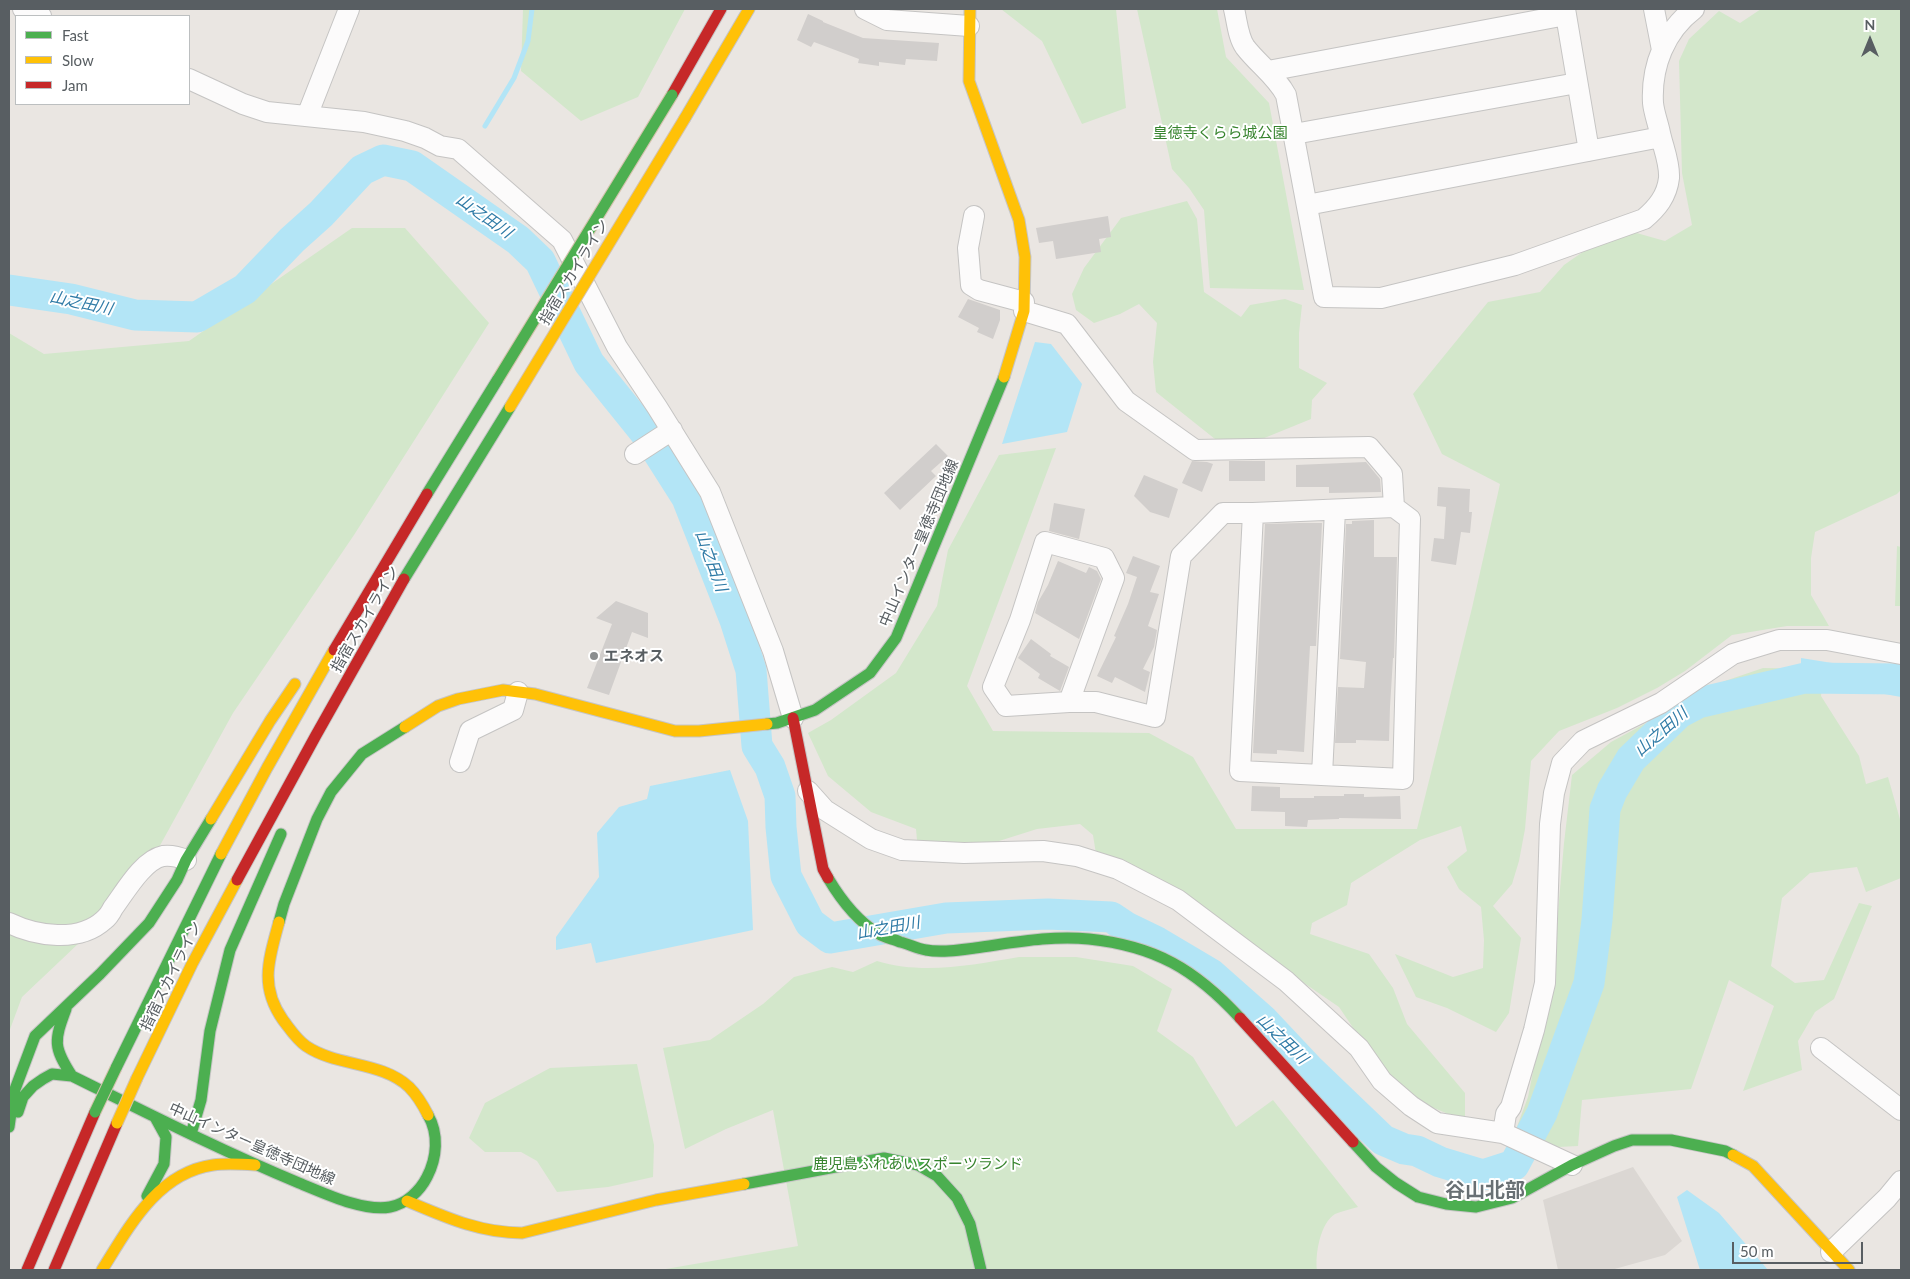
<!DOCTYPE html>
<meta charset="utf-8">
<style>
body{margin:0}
#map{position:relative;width:1910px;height:1279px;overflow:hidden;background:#eae6e2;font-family:Lato,sans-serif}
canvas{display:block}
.frame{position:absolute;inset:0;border:10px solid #585e62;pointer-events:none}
.legend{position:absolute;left:15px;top:15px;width:175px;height:90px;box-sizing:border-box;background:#fff;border:1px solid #bcbfc0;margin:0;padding:6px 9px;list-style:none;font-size:15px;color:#585e62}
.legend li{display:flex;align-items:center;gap:10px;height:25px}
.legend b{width:25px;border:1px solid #bcbfc0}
.north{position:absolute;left:1845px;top:15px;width:50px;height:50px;-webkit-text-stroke:4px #fff;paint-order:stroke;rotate:0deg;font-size:14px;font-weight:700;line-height:20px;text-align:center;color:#585e62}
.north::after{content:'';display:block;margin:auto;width:18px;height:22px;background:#585e62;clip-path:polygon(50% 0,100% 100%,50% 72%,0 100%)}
.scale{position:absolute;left:1732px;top:1242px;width:131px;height:22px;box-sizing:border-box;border:2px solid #585e62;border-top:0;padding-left:6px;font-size:15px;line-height:18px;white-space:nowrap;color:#585e62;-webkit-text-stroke:4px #fff;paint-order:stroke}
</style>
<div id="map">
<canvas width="1910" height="1279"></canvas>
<div class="frame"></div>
<ul class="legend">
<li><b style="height:6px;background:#4caf50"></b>Fast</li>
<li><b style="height:6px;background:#ffc107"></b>Slow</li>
<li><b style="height:6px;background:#c62828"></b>Jam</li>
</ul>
<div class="north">N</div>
<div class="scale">50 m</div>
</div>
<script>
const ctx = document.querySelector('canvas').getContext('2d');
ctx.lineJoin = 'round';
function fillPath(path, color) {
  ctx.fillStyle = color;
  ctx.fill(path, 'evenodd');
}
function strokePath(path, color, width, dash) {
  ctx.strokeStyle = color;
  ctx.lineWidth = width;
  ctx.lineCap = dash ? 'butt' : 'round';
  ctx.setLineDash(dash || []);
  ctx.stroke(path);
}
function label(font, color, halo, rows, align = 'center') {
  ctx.font = font + ' Lato,"Noto Sans JP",sans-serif';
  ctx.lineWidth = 4;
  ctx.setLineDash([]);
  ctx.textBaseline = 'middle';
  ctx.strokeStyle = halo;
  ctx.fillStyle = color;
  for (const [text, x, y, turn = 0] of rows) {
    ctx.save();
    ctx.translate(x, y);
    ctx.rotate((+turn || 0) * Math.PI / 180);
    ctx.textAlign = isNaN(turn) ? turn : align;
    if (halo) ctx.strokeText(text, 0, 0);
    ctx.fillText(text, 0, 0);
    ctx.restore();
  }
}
fillPath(new Path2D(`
 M 1633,1167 L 1682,1241 L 1665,1255 L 1611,1270 L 1558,1270 L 1543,1200 Z`), '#dbd7d3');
fillPath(new Path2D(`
 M 523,9 L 685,9 L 638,97 L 581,121 L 521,71 Z
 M 1001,9 L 1116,9 L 1126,108 L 1082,124 L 1042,41 Z
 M 1137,9 L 1217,9 L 1226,57 L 1269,103 L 1304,290 L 1210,288 L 1204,210 L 1189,188 L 1172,169 Z
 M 1761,9 L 1901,9 L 1901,490 L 1897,494 L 1815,532 L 1811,558 L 1811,595 L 1829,626 L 1787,626 L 1732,635 L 1685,671 L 1657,688 L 1617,708 L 1559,731 L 1531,761 L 1525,829 L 1519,861 L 1512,884 L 1493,906 L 1521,938 L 1509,1013 L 1496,1032 L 1447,1008 L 1416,997 L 1395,954 L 1453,977 L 1483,968 L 1484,940 L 1481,907 L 1459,889 L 1447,867 L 1467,851 L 1461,826 L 1420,840 L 1351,883 L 1347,905 L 1312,923 L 1310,934 L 1369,954 L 1393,988 L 1407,1024 L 1465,1093 L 1465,1121 L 1429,1106 L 1387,1078 L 1339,1007 L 1304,983 L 1269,967 L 1161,879 L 1096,854 L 1093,835 L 1080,824 L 1037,829 L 980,847 L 918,851 L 916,829 L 871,812 L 828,776 L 808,733 L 831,720 L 896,673 L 937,606 L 948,550 L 999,455 L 1056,448 L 967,686 L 993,731 L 1149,733 L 1193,757 L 1236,829 L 1417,829 L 1472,608 L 1500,484 L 1442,454 L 1413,394 L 1488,302 L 1540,292 L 1564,265 L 1587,249 L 1633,232 L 1665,241 L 1692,225 L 1682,173 L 1679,61 L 1689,39 L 1719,11 L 1740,23 Z
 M 1187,201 L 1197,219 L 1204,292 L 1241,317 L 1250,305 L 1285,299 L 1302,305 L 1299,333 L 1299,368 L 1327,383 L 1312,400 L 1311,419 L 1257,441 L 1215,439 L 1156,392 L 1153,362 L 1157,323 L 1139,304 L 1120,314 L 1094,323 L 1076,310 L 1072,294 L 1084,268 L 1121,218 Z
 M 352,228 L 405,228 L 489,323 L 354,535 L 233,713 L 136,889 L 22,997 L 9,1032 L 9,333 L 44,354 L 189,341 Z
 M 1897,546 L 1901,547 L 1901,606 L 1895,606 Z
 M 1763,668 L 1824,669 L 1821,696 L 1859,756 L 1866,784 L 1888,777 L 1901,823 L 1901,878 L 1866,892 L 1857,867 L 1810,873 L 1782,898 L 1771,966 L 1795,983 L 1824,980 L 1859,903 L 1872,906 L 1834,999 L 1815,1012 L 1798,1041 L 1802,1070 L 1743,1091 L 1774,1006 L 1729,980 L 1691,1089 L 1582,1100 L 1578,1146 L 1558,1147 L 1515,1132 L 1528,1097 L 1553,970 L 1564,843 L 1572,775 L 1611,742 L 1722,682 Z
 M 1019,957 L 1076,957 L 1133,966 L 1172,989 L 1157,1031 L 1193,1057 L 1236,1127 L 1273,1100 L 1358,1207 C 1351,1209 1342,1211 1335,1214 C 1320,1223 1315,1255 1317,1270 L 660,1270 L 798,1246 L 773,1110 L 726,1129 L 685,1149 L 663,1048 L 710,1040 L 763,1004 L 794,977 L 832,967 L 853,972 L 877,961 C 923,975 972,965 1019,957 Z
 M 637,1064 L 654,1145 L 653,1177 L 608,1187 L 557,1192 L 537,1161 L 521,1152 L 485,1152 L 469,1138 L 485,1103 L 550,1068 Z`), '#d3e7cb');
fillPath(new Path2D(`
 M 1035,342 L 1051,344 L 1082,384 L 1067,432 L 1002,444 Z
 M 1801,658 L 1901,674 L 1901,697 L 1857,689 L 1801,683 Z
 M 730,770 L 748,821 L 753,930 L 596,963 L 591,943 L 556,950 L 556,937 L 599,877 L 597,833 L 619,807 L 647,799 L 650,786 Z
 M 1687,1190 L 1719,1213 L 1768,1270 L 1700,1270 L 1677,1197 Z`), '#b3e5f6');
strokePath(new Path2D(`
 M 485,126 L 514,78 L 528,41 L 532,9`), '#b3e5f6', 5);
strokePath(new Path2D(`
 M 9,290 L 71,299 L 135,315 L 197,317 L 245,289 L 292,240 L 321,214 L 362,170 L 383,160 L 412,166 L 518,240 L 540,261 L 589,363 L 647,435 L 687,498 L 735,620 L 751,670 L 757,746 L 770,767 L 780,796 L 781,827 L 786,876 L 810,923 L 830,938 L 946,918 L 1048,914 L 1111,917 L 1126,927 L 1157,942 L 1211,974 L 1263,1020 L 1311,1071 L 1383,1140 L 1404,1149 L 1417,1151 L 1440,1162 L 1483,1175 L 1514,1165 L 1542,1113 L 1589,983 L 1597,920 L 1605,809 L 1612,791 L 1631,759 L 1679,713 L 1698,703 L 1805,678 L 1901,679`), '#b3e5f6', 31);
fillPath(new Path2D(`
 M 808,14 L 823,21 L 823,22 L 863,38 L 939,43 L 937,61 L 906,59 L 905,65 L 879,62 L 879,66 L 858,63 L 859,59 L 814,42 L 811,47 L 797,40 Z
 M 1108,216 L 1111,237 L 1099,239 L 1101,252 L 1056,259 L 1053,241 L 1039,243 L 1036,228 Z
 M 968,299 L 1000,310 L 1000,320 L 993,339 L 977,332 L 979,328 L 958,317 Z
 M 936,444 L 948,456 L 931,471 L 936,476 L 900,510 L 884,493 Z
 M 1192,461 L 1207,462 L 1213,464 L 1202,492 L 1182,483 Z
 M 1229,461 L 1265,461 L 1265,481 L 1229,481 Z
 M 1366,462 L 1380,479 L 1381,492 L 1329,493 L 1329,487 L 1296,487 L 1296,465 Z
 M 1144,475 L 1178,489 L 1169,518 L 1150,512 L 1134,496 Z
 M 1438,487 L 1470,489 L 1469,512 L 1472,512 L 1470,533 L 1461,532 L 1456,565 L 1431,561 L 1434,538 L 1444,539 L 1446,507 L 1437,506 Z
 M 1054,503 L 1085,509 L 1079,539 L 1049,531 Z
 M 1374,520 L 1374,557 L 1397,557 L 1394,658 L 1393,658 L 1390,707 L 1389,741 L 1356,740 L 1356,743 L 1335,743 L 1338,687 L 1364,688 L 1366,662 L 1340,659 L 1346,524 L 1352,524 L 1352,521 Z
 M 1300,523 L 1322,523 L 1316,646 L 1310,646 L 1304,752 L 1277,750 L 1277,754 L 1253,753 L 1265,524 Z
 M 1133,556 L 1160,566 L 1150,592 L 1159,594 L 1148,626 L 1157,630 L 1154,647 L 1143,669 L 1150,672 L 1145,692 L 1115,677 L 1112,683 L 1097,676 L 1116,637 L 1114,636 L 1128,604 L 1137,577 L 1126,573 Z
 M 1058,561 L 1086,573 L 1089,567 L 1097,571 L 1101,579 L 1079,639 L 1035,613 L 1038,602 L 1048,585 Z
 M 616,601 L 648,613 L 648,638 L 632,632 L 609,695 L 587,688 L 612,624 L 596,618 Z
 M 1031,639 L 1051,654 L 1050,656 L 1069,667 L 1060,691 L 1038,678 L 1040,674 L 1018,658 Z
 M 1252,786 L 1280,787 L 1280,798 L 1314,798 L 1314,796 L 1344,796 L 1344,794 L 1364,794 L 1364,797 L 1400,796 L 1401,819 L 1339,818 L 1339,819 L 1308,820 L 1307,827 L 1285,826 L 1285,812 L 1251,811 Z`), '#d1cecc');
const street = new Path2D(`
 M 23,9 L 41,16
 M 865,9 L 887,20 L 969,26
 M 1234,9 C 1237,21 1238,37 1245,47 C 1258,64 1276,76 1286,95 L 1324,297 L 1381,298 L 1515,265 L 1644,219 C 1657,208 1667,196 1669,178 C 1670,163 1663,147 1660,133 C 1658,123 1654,113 1653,103 C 1651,66 1665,31 1694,9
 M 1565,9 L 1589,151
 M 1654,9 L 1662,50
 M 1268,71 L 1566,15
 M 189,79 L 243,104 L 267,112 L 364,122 L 405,131 L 425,138 L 440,146 L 458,149 L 562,240 L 617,347 L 657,407 L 710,492 L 773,651 L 793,718
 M 307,116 L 349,9
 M 1294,134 L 1577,83
 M 1307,205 L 1661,137
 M 974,216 L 968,248 L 971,285 L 979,290 L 1024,302
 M 1024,311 L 1067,324 L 1126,401 L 1195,450 L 1369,447 L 1392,474 L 1394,507 L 1410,519 L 1403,779 L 1240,771 L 1253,513 L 1223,513 L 1181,556 L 1155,717 L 1096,702 L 1069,702 L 1006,706 L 993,687 L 1020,620 L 1045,542 L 1104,558 L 1114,578 L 1069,702
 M 635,454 L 672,430
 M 1253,513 L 1394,507
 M 460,762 L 470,731 L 513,710 L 518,692
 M 1322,775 L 1335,510
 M 808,791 L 825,810 L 871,839 L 902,850 L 964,853 L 1043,851 L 1077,856 L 1118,869 L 1178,900 L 1286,981 L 1359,1048 L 1382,1081 L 1411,1106 L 1437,1123 L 1503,1133
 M 9,923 C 36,936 79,943 104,920 C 108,917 111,912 113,908 C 125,892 143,860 163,856 C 171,855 179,857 186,860
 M 1821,1048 L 1901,1110
 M 1572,1165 L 1503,1133 L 1506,1114 L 1511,1107 L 1534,1030 L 1545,983 L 1550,824 L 1554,793 L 1562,763 L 1583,741 L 1661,703 L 1733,654 L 1779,640 L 1827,640 L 1901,654
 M 1831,1252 L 1887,1198 L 1901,1181`);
const fast = new Path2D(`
 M 427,494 L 498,379
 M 404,579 L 510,407
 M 767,724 L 777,723 L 815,710 L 870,673 L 896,638 L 1004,377
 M 828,878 C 841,900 857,921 879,934 C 885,938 894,939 900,942 C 909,944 917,949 926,950 C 941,953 960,950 975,948 C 1012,943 1051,935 1089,939 C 1155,946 1195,969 1240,1018
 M 279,922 L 284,904 L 317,819 L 331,792 L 362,754 L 405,727
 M 66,1009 C 54,1041 53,1047 72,1076
 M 116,1068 L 221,854
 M 72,1076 C 147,1113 222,1151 299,1183 C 324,1193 363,1212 390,1207 C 406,1204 420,1191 427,1177 C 437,1158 439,1134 428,1115
 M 18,1112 L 23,1097 L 33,1086 L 43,1079 L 52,1074 L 72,1076
 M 9,1127 L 14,1092 L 35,1036 L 100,974 L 149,923 L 177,880 L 186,860 L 211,819
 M 191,1134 L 201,1100 L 210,1031 L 230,950 L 281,834
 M 1353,1142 L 1376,1167 L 1396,1183 L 1418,1197 L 1446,1204 L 1476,1207 L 1512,1198 L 1572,1165 L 1614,1146 L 1632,1140 L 1671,1140 L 1725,1151 L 1733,1155
 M 744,1184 L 884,1158 L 918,1165 L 937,1176 L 957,1198 L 970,1224 L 981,1270
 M 147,1196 L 164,1164 L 166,1137 L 155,1117`);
const slow = new Path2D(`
 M 970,9 L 969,81 L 1019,220 L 1025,257 L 1024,311 L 1004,377
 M 685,118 L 749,9
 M 405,727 L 438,706 L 458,699 L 503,690 L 535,694 L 675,731 L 699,731 L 767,724
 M 211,819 L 270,721 L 295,684
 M 221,854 L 267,768 L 334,650
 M 279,922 C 269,959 259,986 283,1020 C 290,1029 296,1039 306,1046 C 337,1067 381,1061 409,1087 C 417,1095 423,1105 428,1115
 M 137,1078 L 192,964 L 237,880
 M 1733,1155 L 1753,1166 L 1849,1270
 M 407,1201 C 445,1217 480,1233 522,1233 L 656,1200 L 744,1184
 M 102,1270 C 129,1227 157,1173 213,1165 C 227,1163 241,1164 255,1165`);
const jam = new Path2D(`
 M 672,95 L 721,9
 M 334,650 L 427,494
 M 793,718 L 823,869 L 828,878
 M 237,880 L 315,737 L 404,579
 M 1240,1018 L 1353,1142
 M 27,1270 L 95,1112
 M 54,1270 L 117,1123`);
strokePath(street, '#c5c4c3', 22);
strokePath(fast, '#c6c5c5', 13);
strokePath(slow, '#c6c5c5', 13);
strokePath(jam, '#c6c5c5', 13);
strokePath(street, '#fcfbfb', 20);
strokePath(fast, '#4caf50', 11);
strokePath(slow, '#ffc107', 11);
strokePath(jam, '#c62828', 11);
const fastBridge = new Path2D(`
 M 498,379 L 672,95
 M 95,1112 L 116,1068`);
const slowBridge = new Path2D(`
 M 510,407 L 685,118
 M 117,1123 L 137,1078`);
strokePath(fastBridge, '#d4c3ae', 13, []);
strokePath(slowBridge, '#d4c3ae', 13, []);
strokePath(fastBridge, '#4caf50', 11);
strokePath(slowBridge, '#ffc107', 11);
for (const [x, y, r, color] of [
 [594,656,5,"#8b8e8f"]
]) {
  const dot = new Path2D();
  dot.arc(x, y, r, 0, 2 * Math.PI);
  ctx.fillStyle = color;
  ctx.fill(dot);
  strokePath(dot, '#fff', 2);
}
label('15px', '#37842e', '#fff', [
 ["皇徳寺くらら城公園",1220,133],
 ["鹿児島ふれあいスポーツランド",918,1164]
]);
label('15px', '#585e62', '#fff', [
 ["指宿スカイライン",574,272,-59],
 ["中山インター皇徳寺団地線",919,543,-67],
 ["指宿スカイライン",365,619,-60],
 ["指宿スカイライン",171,976,-64],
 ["中山インター皇徳寺団地線",252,1144,24]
]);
label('bold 15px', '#585e62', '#fff', [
 ["エネオス",604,656]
], 'left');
label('italic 16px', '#2f7ba6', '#fff', [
 ["山之田川",484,216,35],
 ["山之田川",81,303,12],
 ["山之田川",711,561,70],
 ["山之田川",1661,732,-41],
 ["山之田川",888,928,-10],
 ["山之田川",1282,1039,44]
]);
label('bold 20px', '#697074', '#fff', [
 ["谷山北部",1485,1191]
]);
</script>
